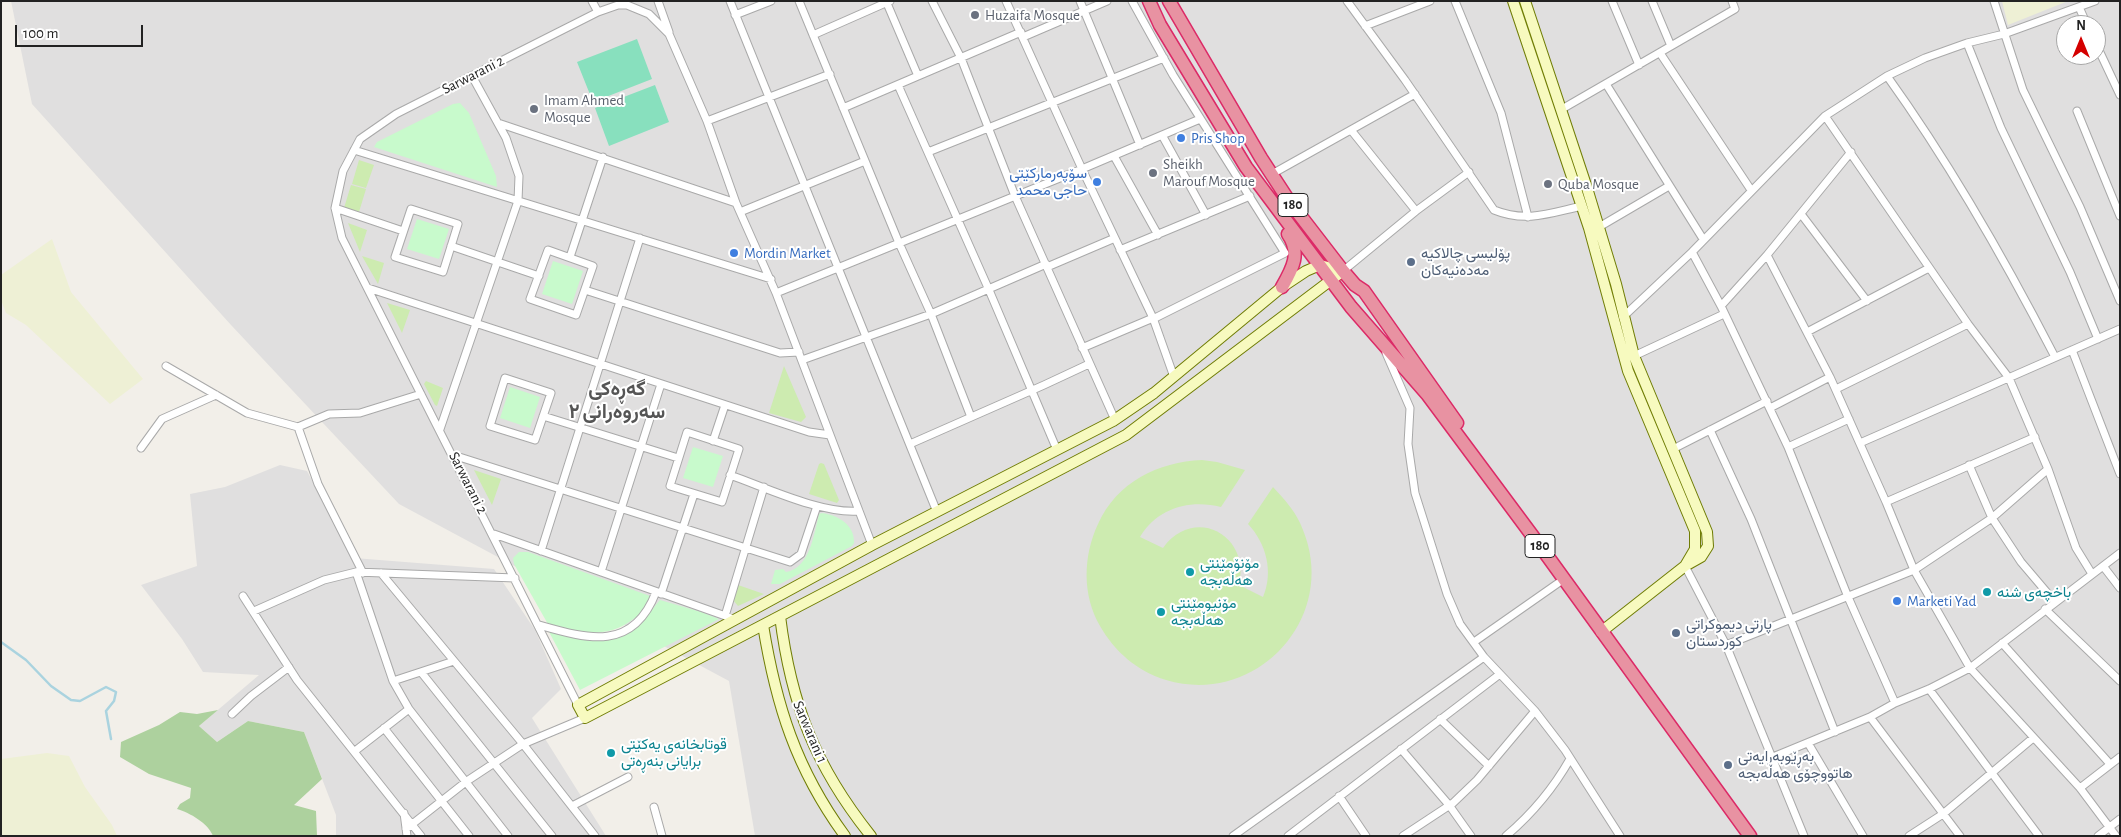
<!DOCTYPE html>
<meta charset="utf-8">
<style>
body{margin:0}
#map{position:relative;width:2121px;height:837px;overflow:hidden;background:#f2efe9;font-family:"Alegreya Sans",sans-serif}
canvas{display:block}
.frame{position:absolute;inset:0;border:2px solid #222;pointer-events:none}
.north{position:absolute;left:2056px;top:15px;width:50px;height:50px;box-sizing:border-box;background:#fff;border:1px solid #a7a7a7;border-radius:50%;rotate:0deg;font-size:14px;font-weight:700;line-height:20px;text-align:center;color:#222}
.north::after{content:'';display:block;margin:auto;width:18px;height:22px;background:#d40000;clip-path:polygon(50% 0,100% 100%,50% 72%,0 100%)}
.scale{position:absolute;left:15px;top:25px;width:128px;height:22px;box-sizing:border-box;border:2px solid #222;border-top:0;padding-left:6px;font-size:15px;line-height:18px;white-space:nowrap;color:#222;-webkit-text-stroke:4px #fff;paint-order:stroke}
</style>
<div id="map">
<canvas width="2121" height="837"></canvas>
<div class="frame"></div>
<div class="north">N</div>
<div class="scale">100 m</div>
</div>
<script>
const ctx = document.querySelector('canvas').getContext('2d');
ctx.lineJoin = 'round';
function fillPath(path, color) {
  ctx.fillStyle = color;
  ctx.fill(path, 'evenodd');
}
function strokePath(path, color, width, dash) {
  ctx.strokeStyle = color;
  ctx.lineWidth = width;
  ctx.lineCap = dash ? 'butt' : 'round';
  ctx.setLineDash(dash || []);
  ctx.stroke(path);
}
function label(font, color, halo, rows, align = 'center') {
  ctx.font = font + ' "Alegreya Sans",Vazirmatn,sans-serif';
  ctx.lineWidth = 4;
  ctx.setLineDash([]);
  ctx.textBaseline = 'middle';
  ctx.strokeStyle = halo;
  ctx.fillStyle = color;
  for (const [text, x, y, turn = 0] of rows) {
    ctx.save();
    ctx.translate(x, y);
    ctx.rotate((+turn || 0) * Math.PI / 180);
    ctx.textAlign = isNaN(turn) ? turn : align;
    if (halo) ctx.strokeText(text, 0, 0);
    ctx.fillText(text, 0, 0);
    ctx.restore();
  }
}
fillPath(new Path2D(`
 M 11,1 L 2120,1 L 2120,836 L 755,836 L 729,681 L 399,504 L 231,325 L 32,104 ZM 2066,25 L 2096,25 L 2096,55 L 2066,55 Z
 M 280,465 L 307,471 L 354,558 L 494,569 L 535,630 L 561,689 L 532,718 L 606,836 L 336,836 L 336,815 L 304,732 L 248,721 L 217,742 L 199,726 L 259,675 L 203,672 L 182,639 L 141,585 L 197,566 L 190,494 L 225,487 Z`), '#e0dfdf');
fillPath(new Path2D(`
 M 2002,1 L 2068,1 L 2008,25 Z
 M 52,239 L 71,292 L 143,379 L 110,404 L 26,325 L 6,313 L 1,300 L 1,275 Z
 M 47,753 L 69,756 L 85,787 L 112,825 L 117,836 L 1,836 L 1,759 Z`), '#eef0d5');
fillPath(new Path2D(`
 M 359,160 L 374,165 L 366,188 L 352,184 Z
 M 351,185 L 366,189 L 359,212 L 344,208 Z
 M 348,223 L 367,230 L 360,252 Z
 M 362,256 L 384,263 L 378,284 Z
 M 387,303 L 410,310 L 402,333 Z
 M 784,366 L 806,417 L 801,422 L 769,413 Z
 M 426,381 L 443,388 L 437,406 L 435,405 L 424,384 Z
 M 1202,460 L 1217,462 L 1245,470 L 1221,507 C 1190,499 1157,508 1140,537 L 1163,548 C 1194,505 1251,535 1239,585 L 1263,597 C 1274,572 1266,543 1248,524 L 1273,487 C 1285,500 1297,513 1303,530 C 1339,618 1256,707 1166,680 C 1137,671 1115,652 1100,626 C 1082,595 1083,556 1098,524 C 1117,482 1158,462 1202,460 Z
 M 821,463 L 824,464 L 839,500 L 837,503 L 809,494 L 819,464 Z
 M 474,470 L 501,479 L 492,505 Z
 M 738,585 L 764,594 L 738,606 L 733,600 Z`), '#cdebb0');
fillPath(new Path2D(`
 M 218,710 L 199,726 L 217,742 L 248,721 L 304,732 L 322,779 L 294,805 L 316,811 L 317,836 L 213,836 C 208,823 190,813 177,809 L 180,804 L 190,798 L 191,788 L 149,774 L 120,757 L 121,742 L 159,725 L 180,712 L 197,714 Z`), '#add19e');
fillPath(new Path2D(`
 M 460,103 L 469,113 L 496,176 L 497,187 L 374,147 L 377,142 L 453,104 Z
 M 417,219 L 449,229 L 439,259 L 407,249 Z
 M 553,261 L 583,271 L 572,304 L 542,294 Z
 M 510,387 L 540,397 L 530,428 L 500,418 Z
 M 693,447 L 723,456 L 713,487 L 683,478 Z
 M 822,513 C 838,515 855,525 854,543 L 852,546 L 780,584 L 771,584 L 775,570 L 783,569 L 786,572 C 810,568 814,534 819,514 Z
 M 519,552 L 528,552 L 650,596 C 648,601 647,607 644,611 C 641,615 635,618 632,620 C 607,639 577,633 549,626 L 514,564 L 513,558 Z
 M 660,600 L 701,612 L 719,619 L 580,690 L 548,630 C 583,640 614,650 643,621 C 649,615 654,606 660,600 Z`), '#c8facc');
fillPath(new Path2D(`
 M 637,39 L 652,79 L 593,102 L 577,62 Z
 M 655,85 L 669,122 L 609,146 L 595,108 Z`), '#88e0be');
strokePath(new Path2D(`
 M 1,642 L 26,660 L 51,686 L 71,700 L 80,701 L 106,687 L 116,692 L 114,701 L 106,711 L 111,739`), '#aad3df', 2.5);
const street = new Path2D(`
 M 592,1 L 598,12
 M 658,1 L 669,32
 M 730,1 L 937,512
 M 799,1 L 899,243 L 931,314 L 971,417
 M 886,1 L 918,76
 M 932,1 L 961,58 L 1015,196 L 1115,420
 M 1006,1 L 1082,169 L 1153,318 L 1174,377
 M 1080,1 L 1140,145
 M 1132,1 L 1173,75 L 1285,253 L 1153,319
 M 1347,1 L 1405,80 L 1494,210 C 1526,223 1550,213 1582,206
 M 1455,1 L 1501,113 L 1528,217
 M 1612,1 L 1639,65
 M 1652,1 L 1671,46
 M 1994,1 L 2023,90 L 2080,207 L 2120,301
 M 2079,7 L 2087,25
 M 735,15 L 771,1
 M 1365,26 L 1430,1
 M 813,35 L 890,1
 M 1023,37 L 1107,1
 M 1967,43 L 2001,128 L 2070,272 L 2098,339
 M 2096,44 L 2120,95
 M 1660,53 L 1751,190
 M 1887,76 C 1951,165 2005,260 2055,357
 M 1606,84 L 1703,239
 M 898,85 L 989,290 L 1057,450
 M 843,108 L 1021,32
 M 1562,109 L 1735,9 L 1732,1
 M 2077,111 L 2120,216
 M 1825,116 L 1968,324 L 2009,378 L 2048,469 L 2076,548 L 2092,574
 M 707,121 L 830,74
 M 498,123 L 736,203
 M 1351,130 L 1416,211
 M 1162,135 L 1206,215
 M 354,150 L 771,279
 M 928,152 L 1164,58
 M 1114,156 L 1158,235
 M 1272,174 L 1415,94
 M 335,208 L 403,231
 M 411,209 L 458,224 L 443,272 L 395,257 Z
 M 740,212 L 865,161
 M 1801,214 L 1867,301
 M 1599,227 L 1669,186
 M 451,246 L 539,276
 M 548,250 L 593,266 L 576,315 L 530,299 Z
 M 1120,250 L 1250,196
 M 1692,252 L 1721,306 L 1788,447 L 1848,597 L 1895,703
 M 1767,255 L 1830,377 L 1886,502 L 1914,570 L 1970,668 L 2080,788 L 2116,836
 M 570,257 L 603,157
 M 1047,267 L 1115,238
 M 1343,271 L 1416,211 L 1469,172
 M 368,288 L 809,432 L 830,435
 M 585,290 L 780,353 L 799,352
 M 776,293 L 1082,169 L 1200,119
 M 1721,306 L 1767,255 L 1851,152
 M 1623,317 L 1692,252 L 1825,116 L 1887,76 L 1925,58 L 1967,43 L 2004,34 L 2095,1
 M 1807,332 L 1929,268
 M 1082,348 L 1153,318
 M 2072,350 L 2120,474
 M 1386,353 L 1410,408 L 1408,444 L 1415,493 L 1447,594 L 1460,624 L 1484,657 L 1535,711 L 1565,750 L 1620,836
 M 1634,356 L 1724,314
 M 802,360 L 931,314 L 1046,264
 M 166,366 L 247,413 L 298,427 L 329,414 L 360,413 L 421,394
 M 505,378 L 551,393 L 535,440 L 490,426 Z
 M 1836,389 L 1968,324
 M 1770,408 L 1830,377
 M 543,416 L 678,458
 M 298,427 L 318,484 L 363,573
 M 440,429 L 518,201 L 519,176 L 506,138 L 472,76
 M 1710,430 L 1751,519 L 1835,732
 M 687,432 L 739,449 L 722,502 L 670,486 Z
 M 713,441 L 725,405
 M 1860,443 L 2120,329
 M 910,444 L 1044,385 L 1089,364
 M 1788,447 L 1849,419
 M 141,448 L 162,419 L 216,395
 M 1673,449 L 1767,401
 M 453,455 L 790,562 L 801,554 L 817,506
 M 1969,465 L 1992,518 L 2021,562 L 2055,602
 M 730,475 C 767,488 821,514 859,511
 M 1886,502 L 2035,437
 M 494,534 L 734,619
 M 541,551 L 640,238
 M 1685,566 L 1726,645 L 1804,836
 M 2103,566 L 2120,588
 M 356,572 L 393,681 L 409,709 L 508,836
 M 601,572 L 661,384
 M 381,573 L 523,744 L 595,836
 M 661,594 L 694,494
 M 243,596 L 297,680 L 421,836
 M 2045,609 L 2120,681
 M 254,611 L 324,580 L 356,572 L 515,578
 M 725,616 L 764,487
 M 539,625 C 588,639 633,652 656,592
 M 1474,642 L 1564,579
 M 2002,643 L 2110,764
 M 1726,645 L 1914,570 L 1992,518 L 2048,469
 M 421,672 L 552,836
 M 393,681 L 454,661
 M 1929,689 L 2039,836
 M 578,705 L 342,238 L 335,208 L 343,171 L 360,139 L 396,114 L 598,12 L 618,5 L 627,5 L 649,14 L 669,34 L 707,121 L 736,203 L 776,293 L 872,545
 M 232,714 L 251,696 L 289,667
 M 1870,717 L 1960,836
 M 1440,719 L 1489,766
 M 384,728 L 469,836
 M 1808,743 L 1863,836
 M 1401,749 L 1449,805 L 1471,836
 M 355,751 L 409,709
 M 1773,757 L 1870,717 L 1895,703 L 1929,689 L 1970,668 L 2120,553
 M 2080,788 L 2120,757
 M 1339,796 L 1366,836
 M 572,806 L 628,777
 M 654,807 L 662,836
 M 404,813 L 407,836
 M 406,829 L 467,781 L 523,744 L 585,718
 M 1233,836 L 1484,657
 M 1288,836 L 1500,674
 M 1403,836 L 1453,803 L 1477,780 L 1535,711
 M 1506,836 C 1533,813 1553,789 1570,759
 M 1909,836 L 1943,814 L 2033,738
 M 2098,836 L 2120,819`);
const secondary = new Path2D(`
 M 1513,1 L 1589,228 L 1628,371 L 1695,531 L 1695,549 L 1685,566
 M 1525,1 L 1587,188 L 1616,284 L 1634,356 L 1707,532 L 1708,546 L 1701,557 L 1685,566 L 1601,632
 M 1320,265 L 1343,271 L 1126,435 L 585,718 L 578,705 L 872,545 L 1113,421 L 1154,393 L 1282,287 L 1306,271 Z
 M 780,616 C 791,704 815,766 871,836
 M 763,625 C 776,705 796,769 845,836`);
const highway = new Path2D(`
 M 1149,1 L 1160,25 L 1246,167 L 1351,307 L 1427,394 L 1543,550 L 1750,836
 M 1169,1 L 1261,158 L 1289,201 L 1343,271 L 1355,285 L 1364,291 L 1457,423
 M 1282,287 C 1293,268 1301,253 1288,234`);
strokePath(street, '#a9a9a9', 9);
strokePath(secondary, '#707d05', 12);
strokePath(highway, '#dc2a67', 15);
strokePath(street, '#fff', 7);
strokePath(secondary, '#f7fabf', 10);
strokePath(highway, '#e892a2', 12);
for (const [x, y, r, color] of [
 [975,15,5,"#6b7280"],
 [534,109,5,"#6b7280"],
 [1181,138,5,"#3f7fe0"],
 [1153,173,5,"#6b7280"],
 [1097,182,5,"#3f7fe0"],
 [1548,184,5,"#6b7280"],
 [734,253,5,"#3f7fe0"],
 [1411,262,5,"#5c6f8a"],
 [1190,572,5,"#0f9aa8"],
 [1987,592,5,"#0f9aa8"],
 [1897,601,5,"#3f7fe0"],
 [1161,612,5,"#0f9aa8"],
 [1676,633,5,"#5c6f8a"],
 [611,753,5,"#0f9aa8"],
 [1728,765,5,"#5c6f8a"]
]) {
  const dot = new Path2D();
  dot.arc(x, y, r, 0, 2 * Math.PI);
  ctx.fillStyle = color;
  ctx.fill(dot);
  strokePath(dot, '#fff', 2);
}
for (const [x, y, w] of [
 [1293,205,30],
 [1540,546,30]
]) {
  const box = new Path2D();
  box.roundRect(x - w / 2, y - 11.5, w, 23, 4);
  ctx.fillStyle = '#fff';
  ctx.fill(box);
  strokePath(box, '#222', 1);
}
label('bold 14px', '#222', null, [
 ["180",1293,205],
 ["180",1540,546]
]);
label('15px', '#5b616d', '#fff', [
 ["Huzaifa Mosque",985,15],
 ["Imam Ahmed",544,100],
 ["Mosque",544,117],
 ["Sheikh",1163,164],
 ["Marouf Mosque",1163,181],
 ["Quba Mosque",1558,184]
], 'left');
label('15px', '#222', '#fff', [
 ["Sarwarani 2",473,75,-27],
 ["Sarwarani 2",468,483,63],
 ["Sarwarani 1",810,732,67]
]);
label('15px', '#366cbe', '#fff', [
 ["Pris Shop",1191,138],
 ["سۆپەرمارکێتی",1087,173,"right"],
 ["حاجی محمد",1087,190,"right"],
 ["Mordin Market",744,253],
 ["Marketi Yad",1907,601]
], 'left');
label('15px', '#4e5e75', '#fff', [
 ["پۆلیسی چالاکیە",1421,253],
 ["مەدەنیەکان",1421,270],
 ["پارتی دیموکراتی",1686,624],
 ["کوردستان",1686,641],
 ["بەڕێوبەرایەتی",1738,756],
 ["هاتووچۆی هەڵەبجە",1738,773]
], 'left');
label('15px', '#0d838f', '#fff', [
 ["مۆنۆمێنتی",1200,563],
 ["هەڵەبجە",1200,580],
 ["باخچەی شنە",1997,592],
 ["مۆنیومێنتی",1171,603],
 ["هەڵەبجە",1171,620],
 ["قوتابخانەی یەکێتی",621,744],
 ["برایانی بنەڕەتی",621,761]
], 'left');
label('bold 20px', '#555', '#fff', [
 ["گەڕەکی",617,389],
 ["سەروەرانی ٢",617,412]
]);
</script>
